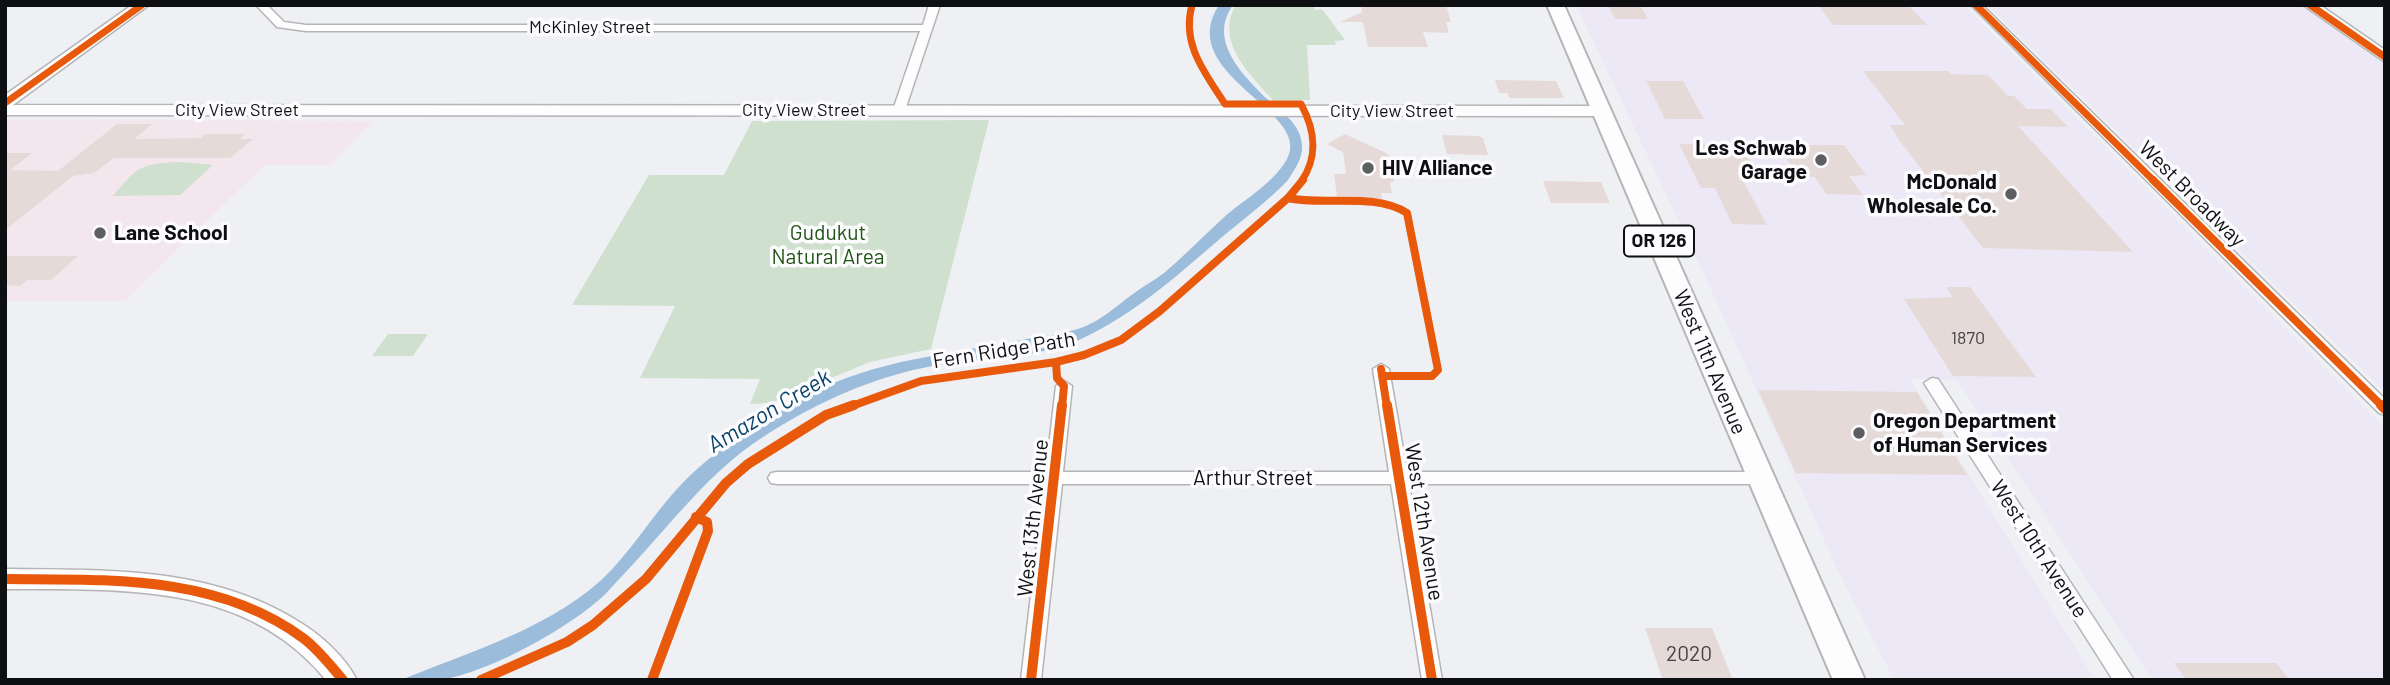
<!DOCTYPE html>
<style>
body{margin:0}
#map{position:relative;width:2390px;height:685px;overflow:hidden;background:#eff0f4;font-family:Barlow,sans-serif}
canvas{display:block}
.frame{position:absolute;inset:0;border:7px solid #0e0f11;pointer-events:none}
</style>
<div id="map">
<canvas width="2390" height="685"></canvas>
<div class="frame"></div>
</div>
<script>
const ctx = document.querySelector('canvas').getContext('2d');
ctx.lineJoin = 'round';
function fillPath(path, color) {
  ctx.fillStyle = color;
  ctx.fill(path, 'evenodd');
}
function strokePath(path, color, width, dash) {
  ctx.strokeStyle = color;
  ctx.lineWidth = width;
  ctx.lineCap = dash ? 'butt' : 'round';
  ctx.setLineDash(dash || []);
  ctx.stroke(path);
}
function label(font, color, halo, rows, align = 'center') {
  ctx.font = font + ' Barlow,sans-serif';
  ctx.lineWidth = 7;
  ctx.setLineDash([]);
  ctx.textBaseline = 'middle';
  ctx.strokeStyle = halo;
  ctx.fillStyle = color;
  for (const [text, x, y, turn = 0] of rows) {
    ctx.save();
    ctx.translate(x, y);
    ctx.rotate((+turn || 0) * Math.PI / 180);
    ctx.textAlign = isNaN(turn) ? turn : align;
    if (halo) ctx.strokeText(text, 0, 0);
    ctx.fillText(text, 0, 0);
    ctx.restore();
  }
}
fillPath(new Path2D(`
 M 1576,5 L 1964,5 L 2385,428 L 2385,680 L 2152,680 L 1957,380 L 1910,379 L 2095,680 L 1894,680 L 1839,573 L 1709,285 Z
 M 1987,5 L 2300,5 L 2385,64 L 2385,392 Z`), '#ece8f5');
fillPath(new Path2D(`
 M 5,120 L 373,121 L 331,165 L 264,165 L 125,301 L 5,301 Z`), '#f3e6ed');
fillPath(new Path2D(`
 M 1236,5 L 1314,5 L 1315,10 L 1322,9 L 1345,40 L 1335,41 L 1336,45 L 1307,45 L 1310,100 L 1273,100 C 1251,76 1214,41 1236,5 Z
 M 989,120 L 931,349 L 870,362 L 771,403 L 750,404 L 760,379 L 640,378 L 675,306 L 572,305 L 649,175 L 724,175 L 752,121 Z
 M 181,162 L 213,165 L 180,195 L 113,196 C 139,165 140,164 181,162 Z
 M 388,334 L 428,334 L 413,356 L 372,356 Z`), '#d0e0ce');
fillPath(new Path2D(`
 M 1219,5 L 1233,5 C 1208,40 1241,73 1266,98 C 1281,112 1300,122 1302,145 C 1303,158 1295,169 1288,180 C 1270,199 1249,215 1228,232 C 1181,272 1136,314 1079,340 C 1037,359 983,357 938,365 C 874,376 817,402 763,437 C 707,473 669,527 624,574 C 614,584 605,596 594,604 C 559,633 483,675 438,680 C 426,681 413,680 401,680 C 464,654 532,634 587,592 C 624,564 646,523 677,489 C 713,449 763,421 809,395 C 875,359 953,354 1026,339 C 1044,336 1064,334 1081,328 C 1102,320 1115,307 1133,294 C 1143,286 1154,281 1164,273 C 1183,257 1200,239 1219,222 C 1240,201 1272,186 1287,159 C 1314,111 1173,75 1219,5 Z`), '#9bbcdb');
fillPath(new Path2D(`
 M 1361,5 L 1446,5 L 1451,22 L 1446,22 L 1449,33 L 1423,32 L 1428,47 L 1368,47 L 1363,22 L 1340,22 L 1362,12 Z
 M 1608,5 L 1640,5 L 1648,19 L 1615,19 Z
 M 1818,5 L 1908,5 L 1927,25 L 1833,25 Z
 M 1863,71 L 1948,71 L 1950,74 L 1988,75 L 2008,96 L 2014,96 L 2027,109 L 2051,109 L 2068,127 L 2018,126 L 2133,252 L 1983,248 L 1899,140 L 1890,125 L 1905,125 Z
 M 1495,80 L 1556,81 L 1564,98 L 1509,98 L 1508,93 L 1499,93 Z
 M 1646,81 L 1683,81 L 1704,119 L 1665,119 Z
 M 117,124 L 152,124 L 134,139 L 201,138 L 206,134 L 245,134 L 240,139 L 253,139 L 230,158 L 114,158 L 94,173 L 73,176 L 5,230 L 5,153 L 32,153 L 10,170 L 58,171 Z
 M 1345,134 L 1388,154 L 1394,182 L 1390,182 L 1392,193 L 1381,193 L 1382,199 L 1337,196 L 1334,174 L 1346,174 L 1343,152 L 1327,144 Z
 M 1442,135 L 1478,136 L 1483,138 L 1488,155 L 1447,154 Z
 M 1679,144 L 1741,145 L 1759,175 L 1740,175 L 1767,225 L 1732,224 L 1715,188 L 1701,188 Z
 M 1778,145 L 1844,145 L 1866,175 L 1849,176 L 1863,195 L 1826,194 L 1815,177 L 1798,177 Z
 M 1543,181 L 1601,182 L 1610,203 L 1551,203 Z
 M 5,256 L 78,256 L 51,280 L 27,280 L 20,286 L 5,285 Z
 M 1946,287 L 1970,287 L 2036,377 L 1953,376 L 1904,299 L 1953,297 Z
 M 1758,390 L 1917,392 L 1967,475 L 1796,473 Z
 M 1645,628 L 1712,628 L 1733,680 L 1663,680 Z
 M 2174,663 L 2276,663 L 2290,680 L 2186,680 Z`), '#e6dad8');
const street = new Path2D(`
 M 256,5 L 267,5 L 284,22 L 306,25 L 923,25 L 929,5 L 940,5 L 905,110 L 899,114 L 893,110 L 920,31 L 306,31 L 277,27 Z
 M 1971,5 L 1982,5 L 2385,399 L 2385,415 L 2379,413 Z
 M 1381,364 L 1389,369 L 1407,472 L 1760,472 L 1766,473 L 1769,478 L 1766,483 L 1760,484 L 1409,484 L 1442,680 L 1422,680 L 1391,484 L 1062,484 L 1041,680 L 1021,680 L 1044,484 L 777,484 L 771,483 L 768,478 L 771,473 L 777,472 L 1046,472 L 1056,386 L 1064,381 L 1072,386 L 1063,472 L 1389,472 L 1373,369 Z
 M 1932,378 L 1938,379 L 2134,680 L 2113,680 L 1924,383 Z`);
const secondary = new Path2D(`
 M 132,5 L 149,5 L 13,105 L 1602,106 L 1610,111 L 1602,116 L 5,115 L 5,95 Z
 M 2303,5 L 2320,5 L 2385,50 L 2385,62 Z
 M 5,569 C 107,570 212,566 301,623 C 322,636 345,657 357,680 L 326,680 C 245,581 122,590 5,589 Z`);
const primary = new Path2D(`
 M 1547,5 L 1564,5 L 1865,680 L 1833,680 Z`);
strokePath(street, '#b5b5b8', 3);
strokePath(secondary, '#b5b5b8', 3);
strokePath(primary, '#b5b5b8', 4);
fillPath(street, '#fdfdfd');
fillPath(secondary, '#fdfdfd');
fillPath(primary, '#fdfdfd');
strokePath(new Path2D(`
 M 1192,5 C 1181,44 1205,73 1225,104 L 1301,104 C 1315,130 1319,156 1301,182
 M 1976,5 L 2155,182
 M 2310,5 L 2385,57
 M 5,103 L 142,5`), '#e8590c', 7);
strokePath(new Path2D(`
 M 2153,180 L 2383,407
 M 1288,198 C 1325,206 1374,192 1407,213 L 1438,370 L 1432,376 L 1382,376
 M 1056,362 L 1057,378 L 1064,386 L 1062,407
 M 1381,369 L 1387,407
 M 849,407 L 921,381 L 1056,362 L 1084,355 L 1121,340 L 1160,311 L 1288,198 L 1303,180`), '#e8590c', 8);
strokePath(new Path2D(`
 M 1387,405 L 1432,680
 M 2381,405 L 2385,409
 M 5,579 C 107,580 216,574 303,638 C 318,649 330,665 343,680
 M 481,680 L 567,642 L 593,625 L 646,579 L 726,483 L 748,464 L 826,415 L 854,405
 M 652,680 L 708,531 L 707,522 L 696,517
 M 1031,680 L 1062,405`), '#e8590c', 10);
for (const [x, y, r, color] of [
 [1821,160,7,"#5d5e60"],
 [1368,168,7,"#5d5e60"],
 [2011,194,7,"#5d5e60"],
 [100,233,7,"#5d5e60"],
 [1859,433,7,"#5d5e60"]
]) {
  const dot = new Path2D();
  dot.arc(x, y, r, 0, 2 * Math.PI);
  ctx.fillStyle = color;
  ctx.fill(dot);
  strokePath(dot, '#fcfcfe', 2.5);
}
label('18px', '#0e0f11', '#fcfcfe', [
 ["McKinley Street",590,27],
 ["City View Street",237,110],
 ["City View Street",804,110],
 ["City View Street",1392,111]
]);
label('18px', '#444243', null, [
 ["1870",1968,338]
]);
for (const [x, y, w] of [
 [1659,241,70]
]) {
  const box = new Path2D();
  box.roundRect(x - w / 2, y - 15.5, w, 31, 5);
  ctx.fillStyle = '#fcfcfe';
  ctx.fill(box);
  strokePath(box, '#0e0f11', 2);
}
label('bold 19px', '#0e0f11', null, [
 ["OR 126",1659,241]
]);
label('bold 21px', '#0e0f11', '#fcfcfe', [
 ["Les Schwab",1807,148,"right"],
 ["Garage",1807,172,"right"],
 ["HIV Alliance",1382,168],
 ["McDonald",1997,182,"right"],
 ["Wholesale Co.",1997,206,"right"],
 ["Lane School",114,233],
 ["Oregon Department",1873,421],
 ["of Human Services",1873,445]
], 'left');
label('21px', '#0e0f11', '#fcfcfe', [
 ["West Broadway",2192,194,45],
 ["Fern Ridge Path",1004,350,-9],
 ["West 11th Avenue",1710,362,67],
 ["Arthur Street",1253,478],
 ["West 13th Avenue",1033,518,-84],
 ["West 12th Avenue",1424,522,81],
 ["West 10th Avenue",2039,549,57]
]);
label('21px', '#215413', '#fcfcfe', [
 ["Gudukut",828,233],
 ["Natural Area",828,257]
]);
label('21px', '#444243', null, [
 ["2020",1689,654]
]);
label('italic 23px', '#09426a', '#fcfcfe', [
 ["Amazon Creek",769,411,-31]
]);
</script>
